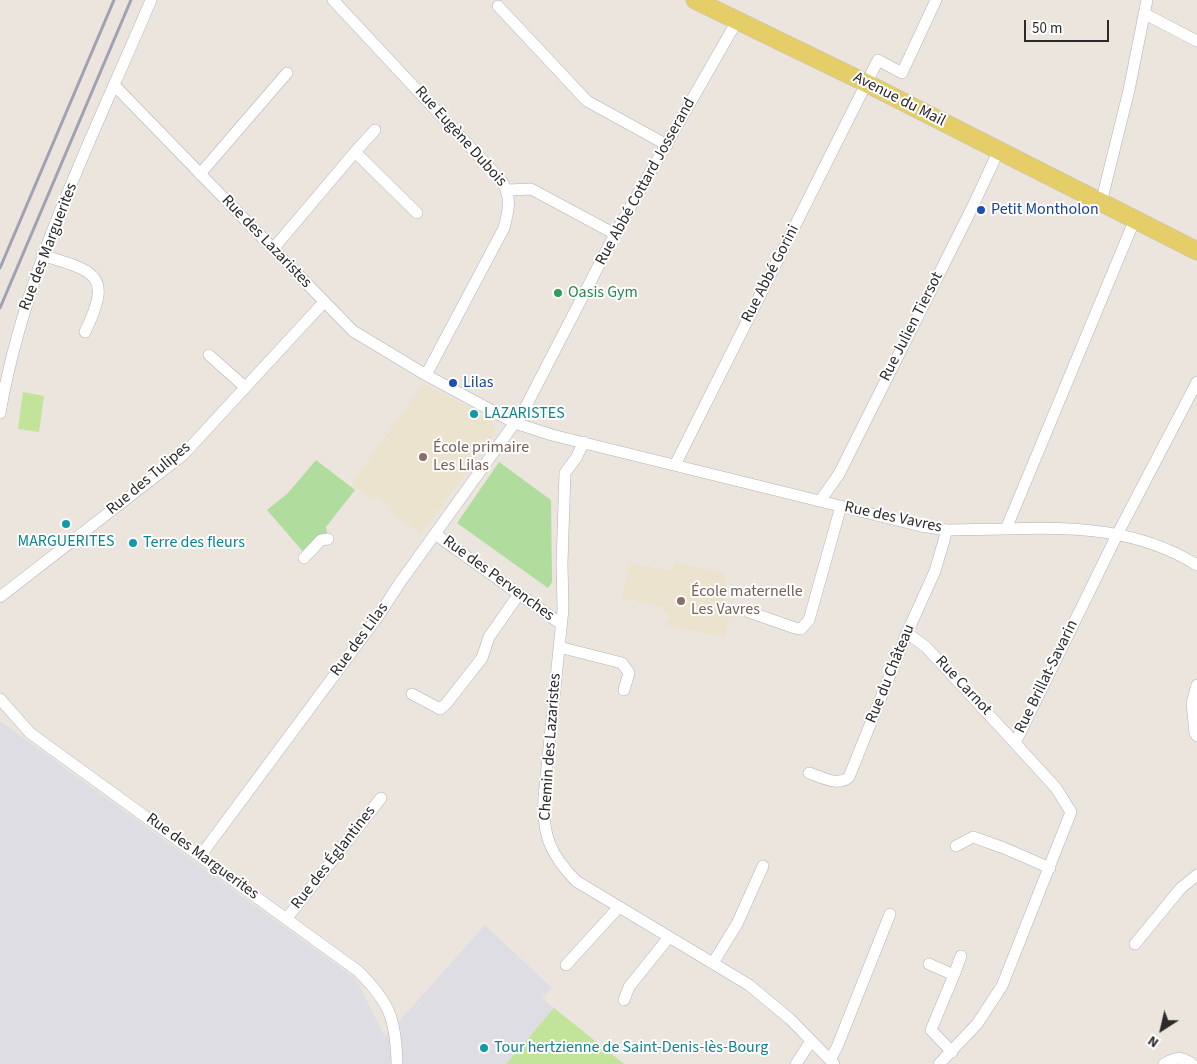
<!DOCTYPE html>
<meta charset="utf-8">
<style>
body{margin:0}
#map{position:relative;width:1197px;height:1064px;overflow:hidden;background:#ebe5dd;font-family:"Source Sans 3",sans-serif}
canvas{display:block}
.north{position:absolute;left:1137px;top:1004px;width:50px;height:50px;-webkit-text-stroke:4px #fff;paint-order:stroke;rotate:215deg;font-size:14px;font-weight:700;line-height:20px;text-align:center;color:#2a2a2a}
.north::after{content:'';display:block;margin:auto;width:18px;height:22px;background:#2a2a2a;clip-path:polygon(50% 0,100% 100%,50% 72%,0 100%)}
.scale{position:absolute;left:1024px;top:20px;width:85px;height:22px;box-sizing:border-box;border:2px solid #2a2a2a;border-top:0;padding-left:6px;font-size:15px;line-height:18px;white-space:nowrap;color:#2a2a2a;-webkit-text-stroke:4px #fff;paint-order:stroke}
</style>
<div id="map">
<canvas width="1197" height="1064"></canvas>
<div class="north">N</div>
<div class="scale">50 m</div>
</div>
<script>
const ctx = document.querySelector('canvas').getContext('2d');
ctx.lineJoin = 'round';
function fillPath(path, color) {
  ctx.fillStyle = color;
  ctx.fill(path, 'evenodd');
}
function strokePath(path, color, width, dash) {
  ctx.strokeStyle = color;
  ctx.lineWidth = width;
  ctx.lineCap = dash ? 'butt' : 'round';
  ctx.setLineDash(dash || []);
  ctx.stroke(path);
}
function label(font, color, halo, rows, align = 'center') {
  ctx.font = font + ' "Source Sans 3",sans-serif';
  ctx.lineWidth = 4;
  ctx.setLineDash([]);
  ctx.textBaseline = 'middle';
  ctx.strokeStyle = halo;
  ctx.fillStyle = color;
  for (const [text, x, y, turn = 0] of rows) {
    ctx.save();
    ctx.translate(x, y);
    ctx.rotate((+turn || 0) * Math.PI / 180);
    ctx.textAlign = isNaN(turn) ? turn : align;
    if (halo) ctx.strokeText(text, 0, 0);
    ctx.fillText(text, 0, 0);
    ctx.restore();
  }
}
fillPath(new Path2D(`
 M 0,721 L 356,979 L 385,1037 L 485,925 L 552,988 L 542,998 L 554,1008 L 506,1064 L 0,1064 Z`), '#dfdde4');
fillPath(new Path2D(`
 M 424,383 L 488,418 L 492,421 L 496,431 L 421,534 L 391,512 L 393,508 L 376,495 L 372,499 L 351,484 Z
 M 675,562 L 725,573 L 725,607 L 731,608 L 725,637 L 666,625 L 669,613 L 663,612 L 664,607 L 622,598 L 630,563 L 672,571 Z`), '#ebe3cd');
fillPath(new Path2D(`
 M 316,460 L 355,490 L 326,527 L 328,537 L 305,554 L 267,510 L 288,493 Z
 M 499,462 L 551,500 L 552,582 L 548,588 L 457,523 Z`), '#b0dd9d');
fillPath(new Path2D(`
 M 23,392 L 44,396 L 39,432 L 18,429 Z
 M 554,1008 L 624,1064 L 506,1064 Z`), '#c1e49a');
const street = new Path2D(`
 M 333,0 L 501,180 C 512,197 509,209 504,228 L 426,375
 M 498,6 L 587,101 L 667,145
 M 1145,14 L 1197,41
 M 115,86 L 353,331 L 426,375 L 515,423 L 552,435 L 921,526 L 947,530 L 1006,529 L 1135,219
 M 355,152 L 417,213
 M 200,174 L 287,73
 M 508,190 L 531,189 L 615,234
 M 1101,203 L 1129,90 L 1147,0
 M 273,249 L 355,152 L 375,130
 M 42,255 C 96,272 113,274 85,332
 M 209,355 L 245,387
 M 0,413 C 25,268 94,135 151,0
 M 584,442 L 576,458 L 565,473 L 562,563 L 563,609 L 544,797 C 542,835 550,854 576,881 L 749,985 L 790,1019 L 834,1064
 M 675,465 L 878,60 L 902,73 L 936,0
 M 820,501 L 839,474 L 972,208 L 999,150
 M 1006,529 C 1073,526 1139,529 1197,565
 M 435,534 L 561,624
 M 304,558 L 321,540 L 328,539
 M 0,597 L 183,455 L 324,302
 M 749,612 L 795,628 L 801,629 L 809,620 L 841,506
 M 907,633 L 926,647 L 1015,743
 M 559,647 L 622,663 L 629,673 L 624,690
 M 1197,685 L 1192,703 L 1195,733 L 1197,736
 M 412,694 L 440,709 L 446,704 L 482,658 L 489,637 L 519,594
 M 0,699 L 30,733 L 358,971 C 390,1003 396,1019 397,1064
 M 809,773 C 822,777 838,787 849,777 L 907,633 L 935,571 L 947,530
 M 956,846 L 973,837 L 1004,848 L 1050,868
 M 201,855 L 379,615 L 399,584 L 524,410 L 615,234 L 737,21
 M 287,918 L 381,798
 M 1135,944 L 1181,888 L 1197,875
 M 713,963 L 737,924 L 763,866
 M 929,964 L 954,975 L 931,1030 L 952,1052
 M 566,965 L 619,907
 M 954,975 L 961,956
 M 624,1000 L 629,987 L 669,937
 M 830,1060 L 837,1047 L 890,914
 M 796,1064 L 811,1041
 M 939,1064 L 977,1024 L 1002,986 L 1071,812 L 1056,788 L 1015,743 L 1118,533 L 1197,382
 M 1164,1064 C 1175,1057 1181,1056 1192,1064`);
const primary = new Path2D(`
 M 695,0 L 866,83 L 1197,251`);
strokePath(street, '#b0b2bc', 12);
strokePath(primary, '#c3c3c3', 19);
strokePath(street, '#fff', 11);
strokePath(primary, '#e5ce67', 18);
strokePath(new Path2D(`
 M 0,268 L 114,0
 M 0,308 L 131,0`), '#a0a2b3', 3);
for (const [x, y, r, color] of [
 [981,210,5,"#1a4fb4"],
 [558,293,5,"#2e9e5b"],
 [453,383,5,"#1a4fb4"],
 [474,414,5,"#0f9aa8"],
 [423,457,5,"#8d6e63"],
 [66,524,5,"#0f9aa8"],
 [133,543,5,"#0f9aa8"],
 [681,601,5,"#8d6e63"],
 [484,1048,5,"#0f9aa8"]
]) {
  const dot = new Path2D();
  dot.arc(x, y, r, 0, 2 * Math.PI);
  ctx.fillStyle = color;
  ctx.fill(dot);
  strokePath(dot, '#fff', 2);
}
label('16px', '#2a2a2a', '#fff', [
 ["Avenue du Mail",899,100,27],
 ["Rue Eugène Dubois",460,137,48],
 ["Rue Abbé Cottard Josserand",646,182,-61],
 ["Rue des Lazaristes",266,242,46],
 ["Rue des Marguerites",49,247,-69],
 ["Rue Abbé Gorini",771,274,-63],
 ["Rue Julien Tiersot",912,327,-63],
 ["Rue des Tulipes",149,479,-40],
 ["Rue des Vavres",893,518,12],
 ["Rue des Pervenches",498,579,36],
 ["Rue des Lilas",360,640,-54],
 ["Rue du Château",891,674,-68],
 ["Rue Brillat-Savarin",1047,677,-64],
 ["Rue Carnot",963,686,47],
 ["Chemin des Lazaristes",551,747,-86],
 ["Rue des Marguerites",202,857,36],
 ["Rue des Églantines",334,858,-52]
]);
label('16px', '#164399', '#fff', [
 ["Petit Montholon",991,210],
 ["Lilas",463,383]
], 'left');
label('16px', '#27864d', '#fff', [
 ["Oasis Gym",568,293]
], 'left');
label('16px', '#0d838f', '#fff', [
 ["LAZARISTES",484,414],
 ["MARGUERITES",66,542,"center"],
 ["Terre des fleurs",143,543],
 ["Tour hertzienne de Saint-Denis-lès-Bourg",494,1048]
], 'left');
label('16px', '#785e54', '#fff', [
 ["École primaire",433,448],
 ["Les Lilas",433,466],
 ["École maternelle",691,592],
 ["Les Vavres",691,610]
], 'left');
</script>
